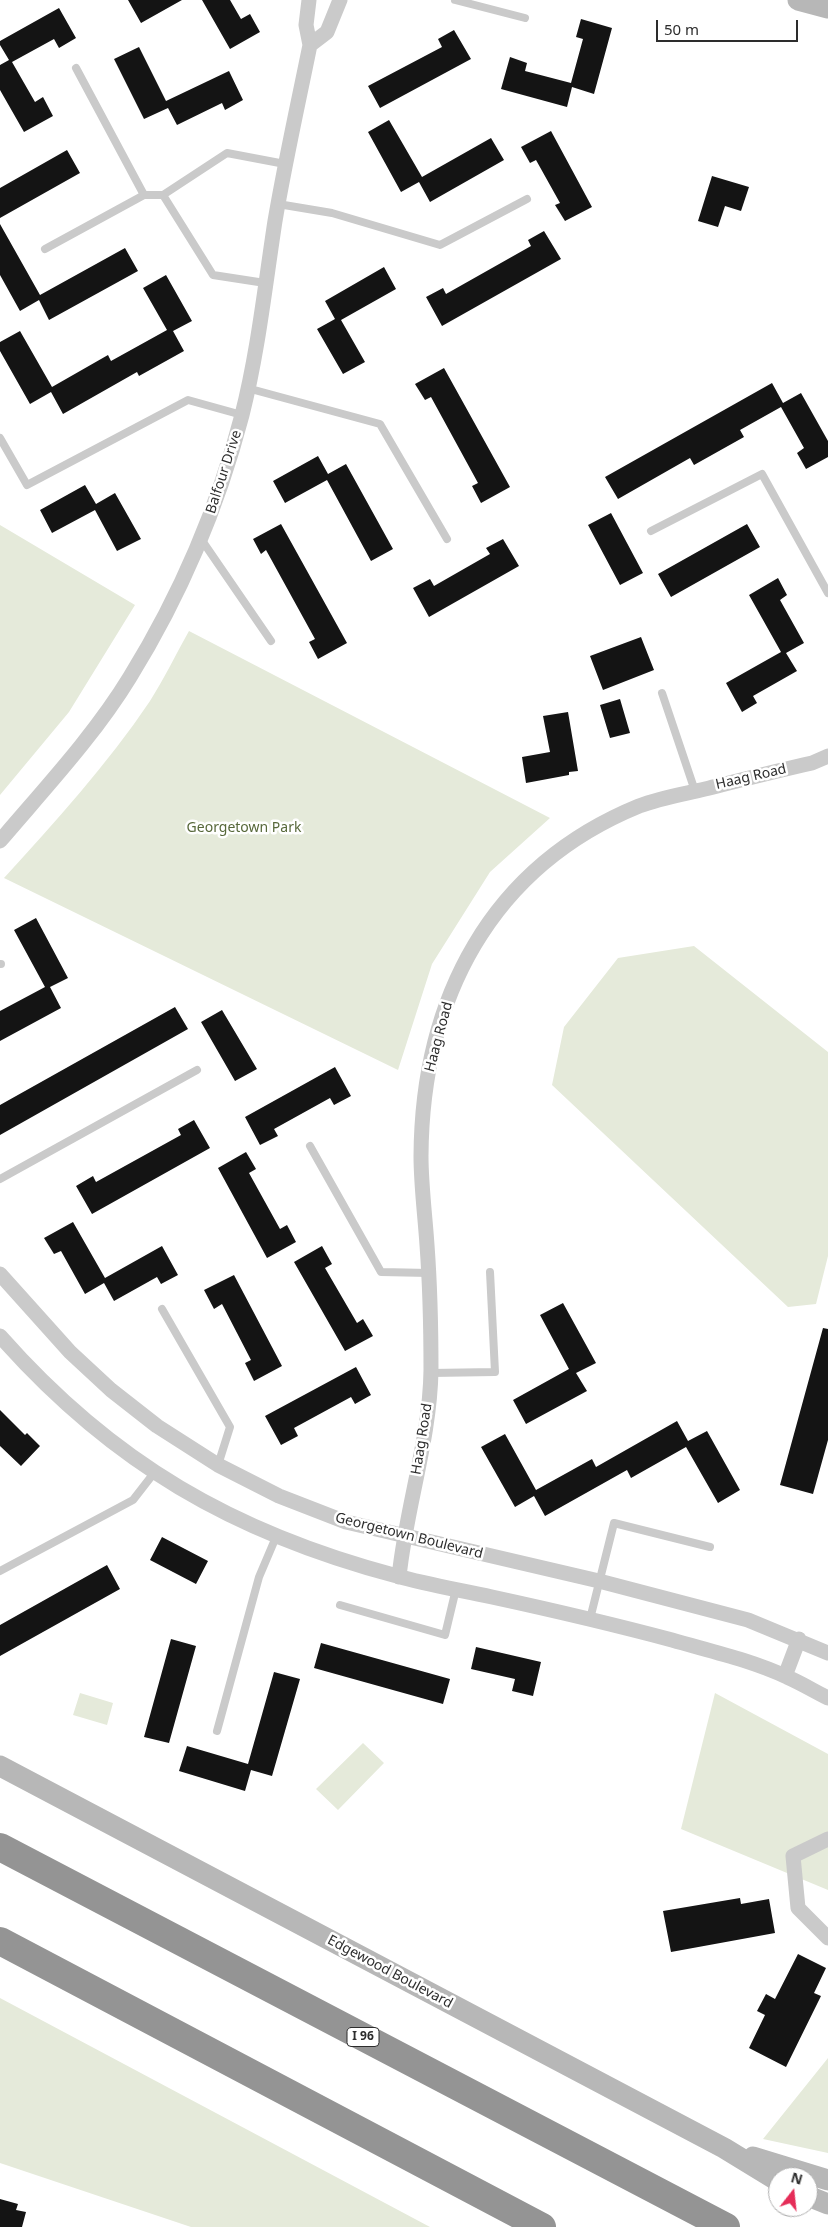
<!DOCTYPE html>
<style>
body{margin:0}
#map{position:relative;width:828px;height:2227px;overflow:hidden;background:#fff;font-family:"Noto Sans",sans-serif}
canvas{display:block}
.north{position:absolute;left:768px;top:2167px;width:50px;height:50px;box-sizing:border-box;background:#fff;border:1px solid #ababab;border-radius:50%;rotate:16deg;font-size:14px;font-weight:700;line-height:20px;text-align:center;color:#2d2d2d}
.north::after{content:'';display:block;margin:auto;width:18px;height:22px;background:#e52d58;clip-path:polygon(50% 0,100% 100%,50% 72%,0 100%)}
.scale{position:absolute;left:656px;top:20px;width:142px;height:22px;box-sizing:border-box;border:2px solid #2d2d2d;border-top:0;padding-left:6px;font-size:15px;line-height:18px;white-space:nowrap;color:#2d2d2d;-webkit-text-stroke:4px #fff;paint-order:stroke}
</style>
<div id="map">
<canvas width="828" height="2227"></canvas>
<div class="north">N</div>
<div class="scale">50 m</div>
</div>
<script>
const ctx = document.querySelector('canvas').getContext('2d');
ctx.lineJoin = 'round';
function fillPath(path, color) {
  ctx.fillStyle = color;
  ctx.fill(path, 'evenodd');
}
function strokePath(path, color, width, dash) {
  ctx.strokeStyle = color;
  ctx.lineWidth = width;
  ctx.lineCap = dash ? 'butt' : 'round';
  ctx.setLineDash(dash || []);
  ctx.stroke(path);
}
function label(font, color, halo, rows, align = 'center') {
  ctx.font = font + ' "Noto Sans",sans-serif';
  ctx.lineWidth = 5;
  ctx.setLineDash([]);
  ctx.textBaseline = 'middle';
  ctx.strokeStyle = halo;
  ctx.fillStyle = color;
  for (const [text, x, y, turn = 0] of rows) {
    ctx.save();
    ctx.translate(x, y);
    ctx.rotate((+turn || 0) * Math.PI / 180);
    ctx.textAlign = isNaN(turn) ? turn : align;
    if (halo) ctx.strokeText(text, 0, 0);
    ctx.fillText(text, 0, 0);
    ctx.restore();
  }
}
fillPath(new Path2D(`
 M 0,525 L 135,605 L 69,712 L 0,795 Z
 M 189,631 L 550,818 L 490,872 L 432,964 L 398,1070 L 4,878 C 55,822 107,765 150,701 C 164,679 176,654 189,631 Z
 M 694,946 L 828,1052 L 828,1256 L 816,1304 L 788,1307 L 552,1085 L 564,1027 L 618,958 Z
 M 80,1693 L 113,1703 L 107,1725 L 73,1715 Z
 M 715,1693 L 828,1754 L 828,1890 L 681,1829 Z
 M 363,1743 L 384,1763 L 338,1810 L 316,1789 Z
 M 0,1998 L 430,2227 L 191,2227 L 0,2163 Z
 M 828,2058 L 828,2153 L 763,2139 Z`), '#e5eada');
fillPath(new Path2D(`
 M 128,0 L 182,0 L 141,23 Z
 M 202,0 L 230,0 L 241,19 L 250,14 L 260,32 L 230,49 Z
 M 59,8 L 76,38 L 59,48 L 54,39 L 12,62 L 35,102 L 43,97 L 53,116 L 24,132 L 0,90 L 0,65 L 9,60 L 0,45 L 0,41 Z
 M 581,19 L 612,28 L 594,94 L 572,87 L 567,107 L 501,89 L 510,57 L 527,63 L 525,71 L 571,83 L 583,39 L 576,37 Z
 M 454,30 L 471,59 L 380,108 L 368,86 L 442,47 L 438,39 Z
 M 139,47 L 166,101 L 229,71 L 243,100 L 225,110 L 222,103 L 177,125 L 168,108 L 144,119 L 114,59 Z
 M 389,120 L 422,177 L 491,138 L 504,160 L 430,202 L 419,182 L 401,192 L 368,132 Z
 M 551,131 L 592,207 L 565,221 L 555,205 L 560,203 L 536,160 L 530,163 L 521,147 Z
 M 67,150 L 80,173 L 0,218 L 0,188 Z
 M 712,176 L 749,187 L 741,211 L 725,206 L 718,227 L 698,221 Z
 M 0,224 L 40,295 L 125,248 L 138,271 L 49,320 L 39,300 L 20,311 L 0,275 Z
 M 544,231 L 561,259 L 442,326 L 426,297 L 443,288 L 446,294 L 531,246 L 528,240 Z
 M 384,267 L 396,289 L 341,320 L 365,362 L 343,374 L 317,329 L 335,319 L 325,301 Z
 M 166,275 L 192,321 L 173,331 L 184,351 L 139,376 L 137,372 L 63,414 L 51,392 L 30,404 L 0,351 L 0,342 L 20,331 L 52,387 L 108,355 L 111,361 L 167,330 L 143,288 Z
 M 444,368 L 510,487 L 481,503 L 472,486 L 478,483 L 431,397 L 425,400 L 415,384 Z
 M 772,383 L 783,403 L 801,393 L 828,441 L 828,457 L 806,469 L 797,453 L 804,448 L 781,407 L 740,430 L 744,437 L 694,465 L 690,458 L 618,499 L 605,477 Z
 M 318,456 L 328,474 L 346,464 L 393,549 L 371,561 L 327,480 L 285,503 L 273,481 Z
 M 85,485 L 96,504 L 115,493 L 141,539 L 117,551 L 95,510 L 52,533 L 40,510 Z
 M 611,513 L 643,573 L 620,585 L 588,525 Z
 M 281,524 L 347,643 L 318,659 L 309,642 L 315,639 L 266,550 L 261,554 L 253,539 Z
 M 747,524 L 760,547 L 671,597 L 658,574 Z
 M 503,539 L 519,566 L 429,617 L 413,588 L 430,579 L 434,586 L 490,554 L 486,548 Z
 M 778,578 L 787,595 L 780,600 L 804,643 L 786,653 L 797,671 L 753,696 L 757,703 L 742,712 L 726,683 L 781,652 L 749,595 Z
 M 641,637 L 654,670 L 603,690 L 590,656 Z
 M 620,699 L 630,733 L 610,738 L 600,705 Z
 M 568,712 L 578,771 L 569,772 L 569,775 L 526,783 L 522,757 L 550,752 L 543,716 Z
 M 36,918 L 68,978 L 50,987 L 61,1008 L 0,1041 L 0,1011 L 45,987 L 14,930 Z
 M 175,1007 L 188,1029 L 0,1135 L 0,1105 Z
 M 222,1010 L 257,1069 L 235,1081 L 201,1022 Z
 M 335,1067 L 351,1096 L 334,1105 L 330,1098 L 274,1129 L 278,1136 L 260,1145 L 245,1117 Z
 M 194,1120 L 210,1148 L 92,1214 L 76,1186 L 93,1176 L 96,1182 L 181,1135 L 178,1129 Z
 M 246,1152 L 256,1169 L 249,1173 L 280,1229 L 287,1225 L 296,1242 L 267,1258 L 218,1168 Z
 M 73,1222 L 105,1278 L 162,1246 L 178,1275 L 161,1284 L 157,1277 L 114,1301 L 104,1283 L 85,1294 L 61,1251 L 54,1254 L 44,1238 Z
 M 322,1246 L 332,1264 L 325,1268 L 357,1323 L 363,1319 L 373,1336 L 345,1351 L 294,1262 Z
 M 234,1275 L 282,1366 L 254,1381 L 245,1363 L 251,1360 L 222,1304 L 214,1309 L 204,1290 Z
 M 563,1303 L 596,1363 L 576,1373 L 587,1391 L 526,1424 L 513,1400 L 569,1369 L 540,1315 Z
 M 823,1328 L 828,1329 L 828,1440 L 813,1494 L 780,1485 Z
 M 356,1367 L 371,1395 L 355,1404 L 351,1397 L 294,1428 L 298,1436 L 281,1445 L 265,1416 Z
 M 0,1410 L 25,1435 L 27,1433 L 40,1446 L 21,1466 L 0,1446 Z
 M 677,1421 L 688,1441 L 707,1431 L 740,1490 L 718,1503 L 686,1447 L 631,1478 L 627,1470 L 545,1516 L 534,1496 L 515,1507 L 481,1447 L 505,1434 L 536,1490 L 592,1459 L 596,1467 Z
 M 162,1537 L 208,1561 L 196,1584 L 150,1560 Z
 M 107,1565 L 120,1589 L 0,1656 L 0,1625 Z
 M 171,1639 L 196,1646 L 169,1743 L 144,1737 Z
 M 321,1643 L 450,1679 L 443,1704 L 314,1668 Z
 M 476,1647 L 541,1662 L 533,1696 L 512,1691 L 515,1679 L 471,1669 Z
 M 274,1672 L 300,1679 L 272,1776 L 251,1770 L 245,1791 L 179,1771 L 187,1746 L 248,1764 Z
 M 740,1898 L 741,1904 L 769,1899 L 775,1933 L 671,1952 L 663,1911 Z
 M 798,1954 L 826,1968 L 814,1993 L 821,1996 L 786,2067 L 749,2048 L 765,2015 L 757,2011 L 766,1994 L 775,1999 Z
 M 0,2199 L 18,2204 L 16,2210 L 26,2212 L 22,2227 L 0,2227 Z`), '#141414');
strokePath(new Path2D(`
 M 455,0 L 525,18
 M 76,68 L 144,195
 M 163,195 L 213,275 L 265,283
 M 278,204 L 332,213 L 440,245 L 527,199
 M 45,249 L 144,195 L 163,195 L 227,153 L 285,164
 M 247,388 L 380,424 L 447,539
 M 0,438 L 27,485 L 188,400 L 242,415
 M 651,531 L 762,474 L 828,593
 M 201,539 L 271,641
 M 662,693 L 695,791
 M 0,964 L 1,964
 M 310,1146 L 381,1272 L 429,1273
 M 0,1179 L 197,1070
 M 162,1309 L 230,1427 L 218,1465
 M 431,1373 L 495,1372 L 490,1272
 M 0,1571 L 133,1500 L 154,1473
 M 340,1605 L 445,1635 L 456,1589
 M 590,1619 L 614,1523 L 710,1547
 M 217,1731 L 259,1577 L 276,1537`), '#cacaca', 8);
strokePath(new Path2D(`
 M 310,45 L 327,32 L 340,0
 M 0,841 C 45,788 94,736 130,677 C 180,596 218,507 242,415 C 258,352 265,286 275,221 C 285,162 298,104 310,45 L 306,25 L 309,0
 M 0,1274 L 70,1352 L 111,1390 L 157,1426 L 218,1465 L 279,1496 L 346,1522 L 599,1581 L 748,1620 L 828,1653
 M 0,1336 C 112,1463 234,1533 397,1576 C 428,1585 461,1590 492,1597 C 552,1610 612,1624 672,1640 C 710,1651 751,1660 787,1677 C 801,1683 814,1691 828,1698
 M 399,1577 C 406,1507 430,1440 431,1370 C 431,1328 430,1286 427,1245 C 425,1215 421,1185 421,1156 C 422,999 490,867 639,806 C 660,798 684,794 705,789 C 741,780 776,771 812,763 L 828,756
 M 785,1676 L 799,1639
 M 828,1839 L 793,1856 L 798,1908 L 828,1938`), '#cacaca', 15);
strokePath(new Path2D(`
 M 798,0 L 828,8
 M 0,1766 L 724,2148 L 778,2181
 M 753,2157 L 828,2180
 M 808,2196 L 828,2204`), '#b7b7b7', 21);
strokePath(new Path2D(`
 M 0,1847 L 726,2227
 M 0,1941 L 542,2227`), '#949494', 28);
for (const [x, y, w] of [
 [363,2037,32]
]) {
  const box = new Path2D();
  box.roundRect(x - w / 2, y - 9.5, w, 19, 4);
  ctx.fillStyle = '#fff';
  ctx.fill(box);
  strokePath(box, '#2d2d2d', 1);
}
label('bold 12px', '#2d2d2d', null, [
 ["I 96",363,2037]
]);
label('14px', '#2d2d2d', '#fff', [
 ["Balfour Drive",224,472,-72],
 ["Haag Road",751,777,-13],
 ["Haag Road",439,1037,-75],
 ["Haag Road",422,1439,-81],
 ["Georgetown Boulevard",409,1536,14],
 ["Edgewood Boulevard",390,1972,28]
]);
label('14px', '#57683a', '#fff', [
 ["Georgetown Park",244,828]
]);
</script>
